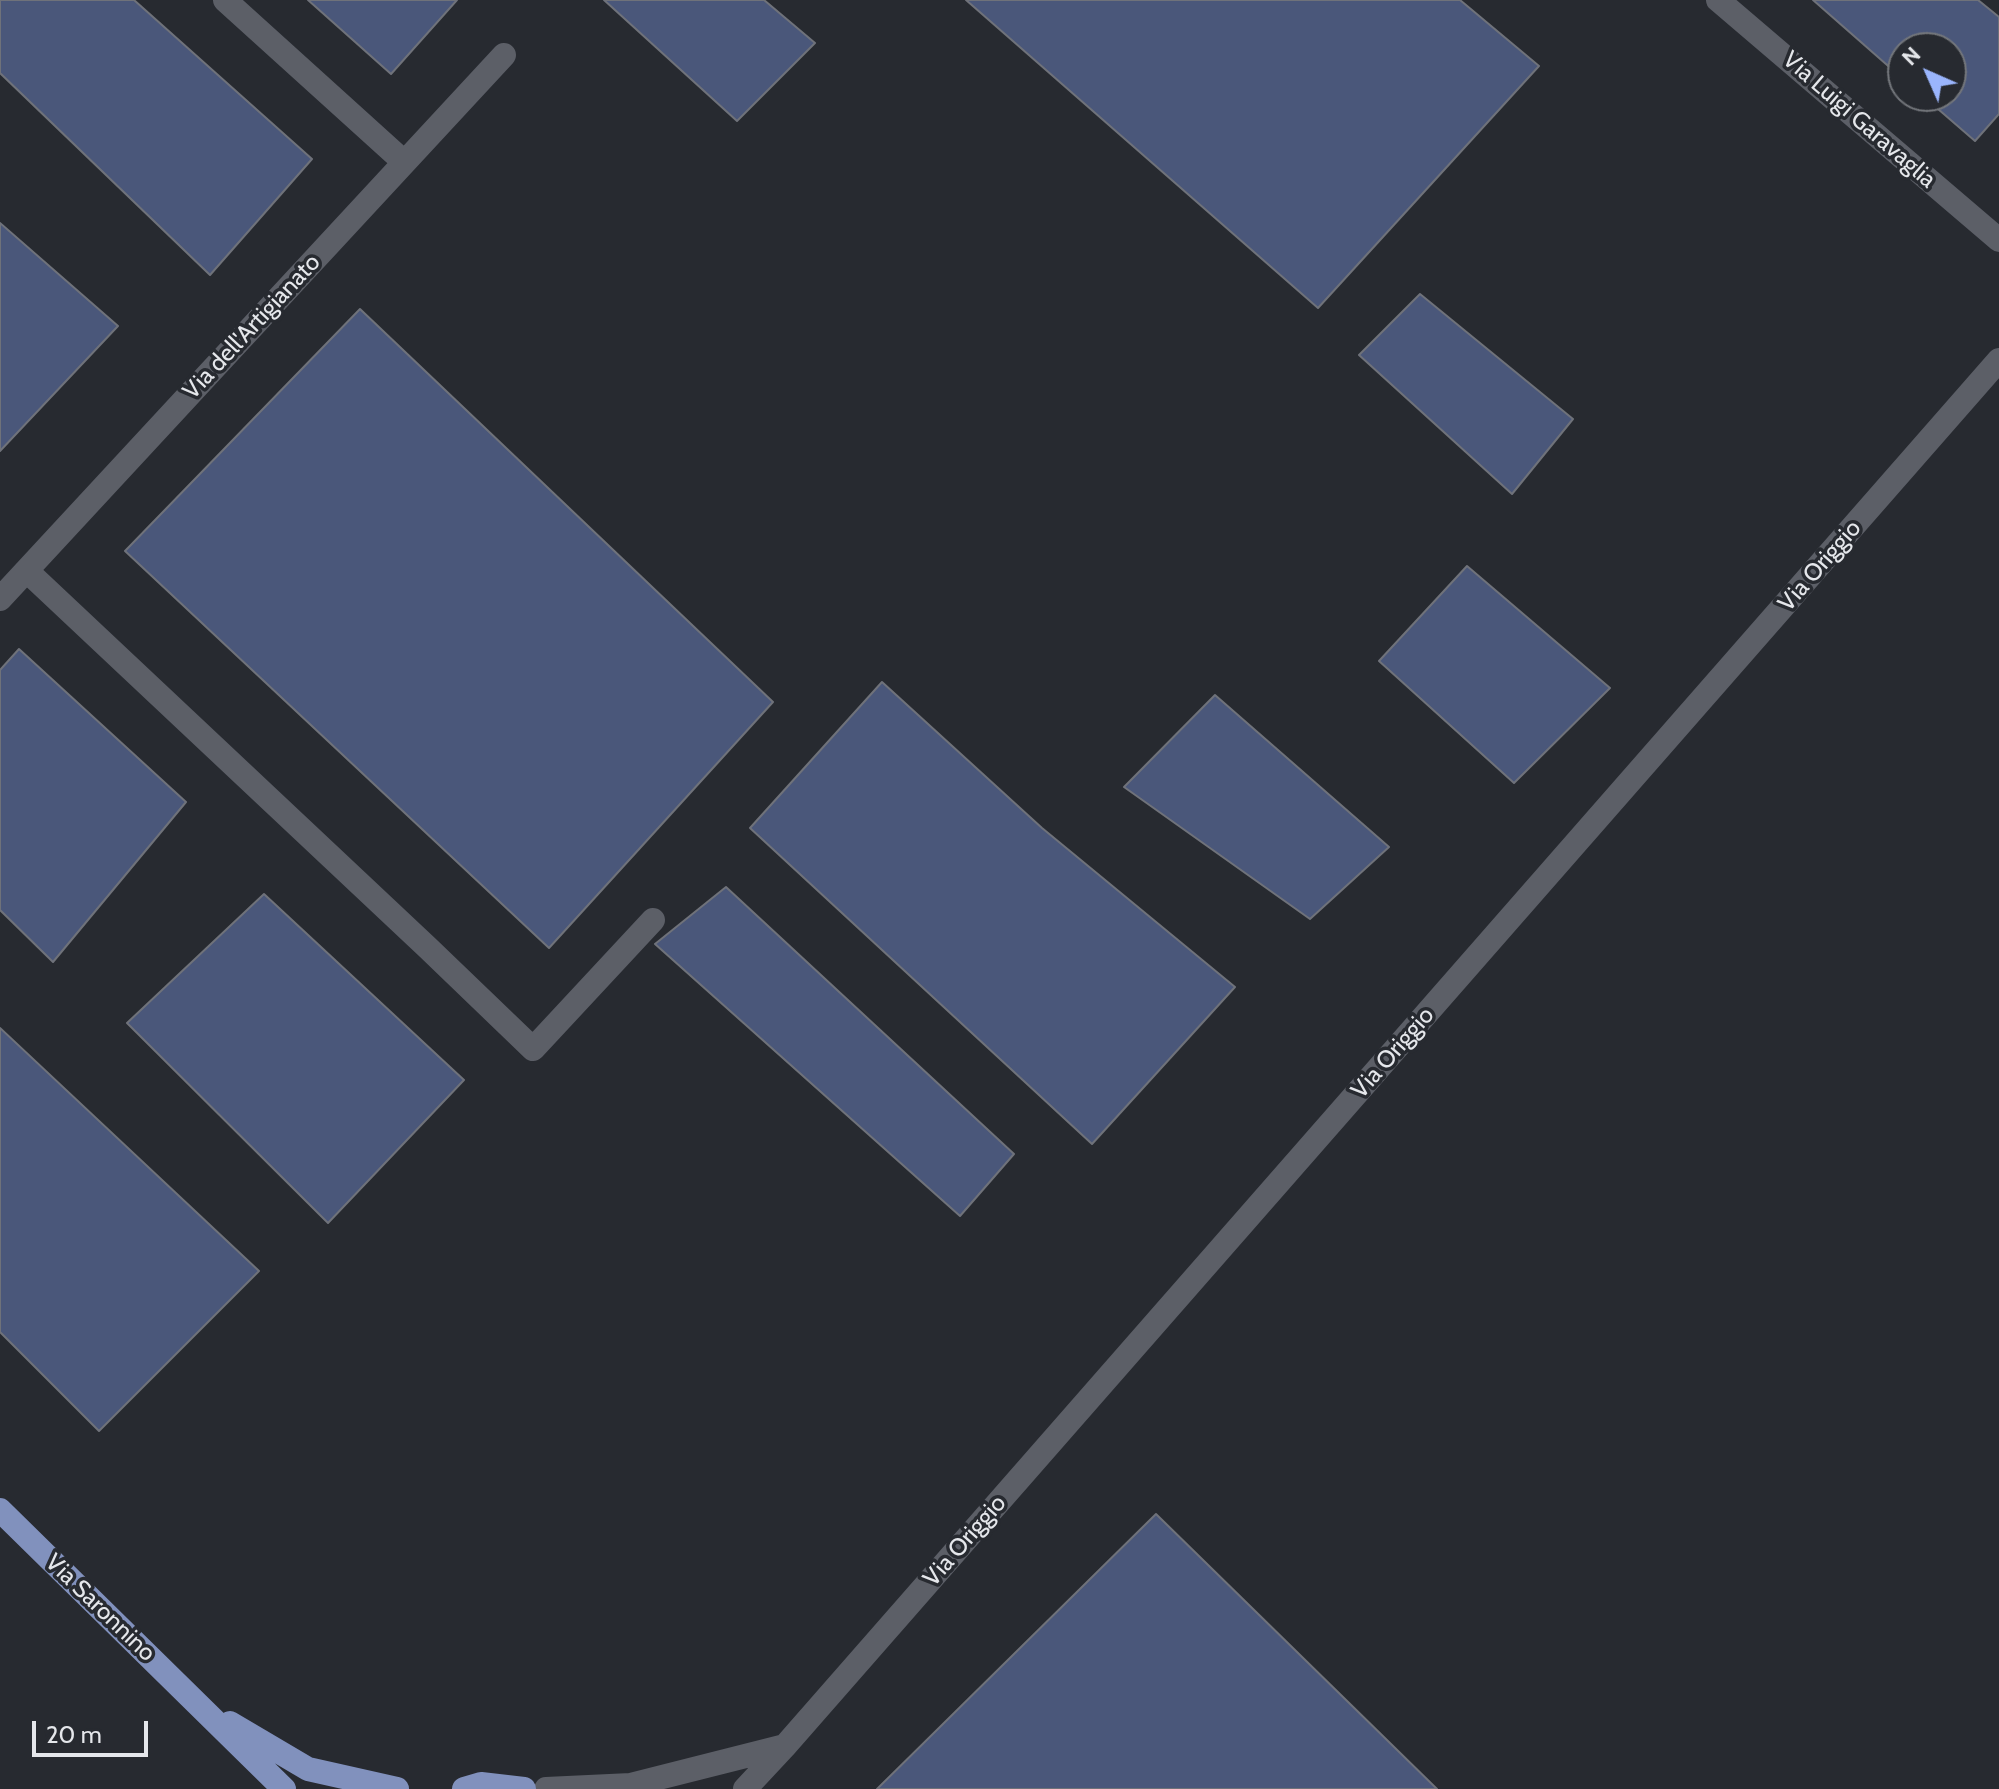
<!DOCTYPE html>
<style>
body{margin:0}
#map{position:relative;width:1999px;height:1789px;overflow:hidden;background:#272a30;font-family:Cabin,sans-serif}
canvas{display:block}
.north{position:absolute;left:1887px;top:32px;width:80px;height:80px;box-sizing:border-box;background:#272a30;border:2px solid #73767b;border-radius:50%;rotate:315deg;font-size:22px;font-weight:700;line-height:32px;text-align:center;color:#e5e7eb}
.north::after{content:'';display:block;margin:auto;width:28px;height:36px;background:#9ab5fd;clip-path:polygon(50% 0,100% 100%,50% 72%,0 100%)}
.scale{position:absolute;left:32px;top:1721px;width:116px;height:36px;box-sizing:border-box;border:4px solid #e5e7eb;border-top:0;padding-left:10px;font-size:24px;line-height:28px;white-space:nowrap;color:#e5e7eb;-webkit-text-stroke:6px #272a30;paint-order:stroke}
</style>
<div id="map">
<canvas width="1999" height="1789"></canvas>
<div class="north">N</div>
<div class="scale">20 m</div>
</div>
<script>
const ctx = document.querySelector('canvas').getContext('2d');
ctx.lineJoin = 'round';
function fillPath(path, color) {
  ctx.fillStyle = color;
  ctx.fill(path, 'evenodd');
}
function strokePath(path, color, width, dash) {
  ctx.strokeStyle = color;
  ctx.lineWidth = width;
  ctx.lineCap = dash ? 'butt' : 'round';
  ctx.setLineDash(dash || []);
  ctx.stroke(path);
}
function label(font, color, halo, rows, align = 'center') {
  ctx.font = font + ' Cabin,sans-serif';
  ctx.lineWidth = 7;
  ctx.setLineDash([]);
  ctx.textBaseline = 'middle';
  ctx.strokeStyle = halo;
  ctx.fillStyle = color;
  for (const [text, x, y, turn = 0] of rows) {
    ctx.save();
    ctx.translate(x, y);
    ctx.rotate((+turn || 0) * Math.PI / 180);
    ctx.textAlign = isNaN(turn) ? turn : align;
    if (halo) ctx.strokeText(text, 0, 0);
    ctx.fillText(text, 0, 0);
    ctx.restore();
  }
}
const building = new Path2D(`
 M 0,0 L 134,0 L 312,159 L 210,275 L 0,73 Z
 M 308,0 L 457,0 L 391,74 Z
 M 604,0 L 764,0 L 815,43 L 737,121 Z
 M 966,0 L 1460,0 L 1539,66 L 1318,308 Z
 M 1813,0 L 1978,0 L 1999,17 L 1999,114 L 1975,141 L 1923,96 L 1951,96 L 1951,48 L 1903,48 L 1903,79 Z
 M 0,223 L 118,326 L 0,451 Z
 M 1420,294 L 1573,419 L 1512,494 L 1359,355 Z
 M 360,309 L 773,702 L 549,948 L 125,551 Z
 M 1467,566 L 1610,688 L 1514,783 L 1379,661 Z
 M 19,649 L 186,802 L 53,962 L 0,910 L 0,670 Z
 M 882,682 L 1042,828 L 1235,987 L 1092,1144 L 750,828 Z
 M 1215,695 L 1389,847 L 1310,919 L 1124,787 Z
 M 726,887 L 1014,1154 L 960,1216 L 655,944 Z
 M 264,894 L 464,1080 L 328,1223 L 127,1023 Z
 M 0,1028 L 259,1271 L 99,1431 L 0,1332 Z
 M 1156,1514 L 1437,1789 L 877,1789 Z`);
fillPath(building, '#4a577a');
strokePath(building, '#6f727a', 2);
strokePath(new Path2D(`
 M 225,0 L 404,162
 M 1718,0 L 1999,240
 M 27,571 L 428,948 L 533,1049 L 653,920
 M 0,599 L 504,55
 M 546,1789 L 631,1785 L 785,1746
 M 745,1789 L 785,1746 L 1999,360`), '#5c5f67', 24);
strokePath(new Path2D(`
 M 0,1510 L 284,1789
 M 230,1723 L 308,1769 L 397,1789
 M 464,1789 L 481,1784 L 524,1789`), '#8191bd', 24);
label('24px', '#e5e7eb', '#272a30', [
 ["Via Luigi Garavaglia",1859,120,41],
 ["Via dell'Artigianato",252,327,-47],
 ["Via Origgio",1820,566,-49],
 ["Via Origgio",1393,1053,-49],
 ["Via Origgio",965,1541,-49],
 ["Via Saronnino",100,1608,44]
]);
</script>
